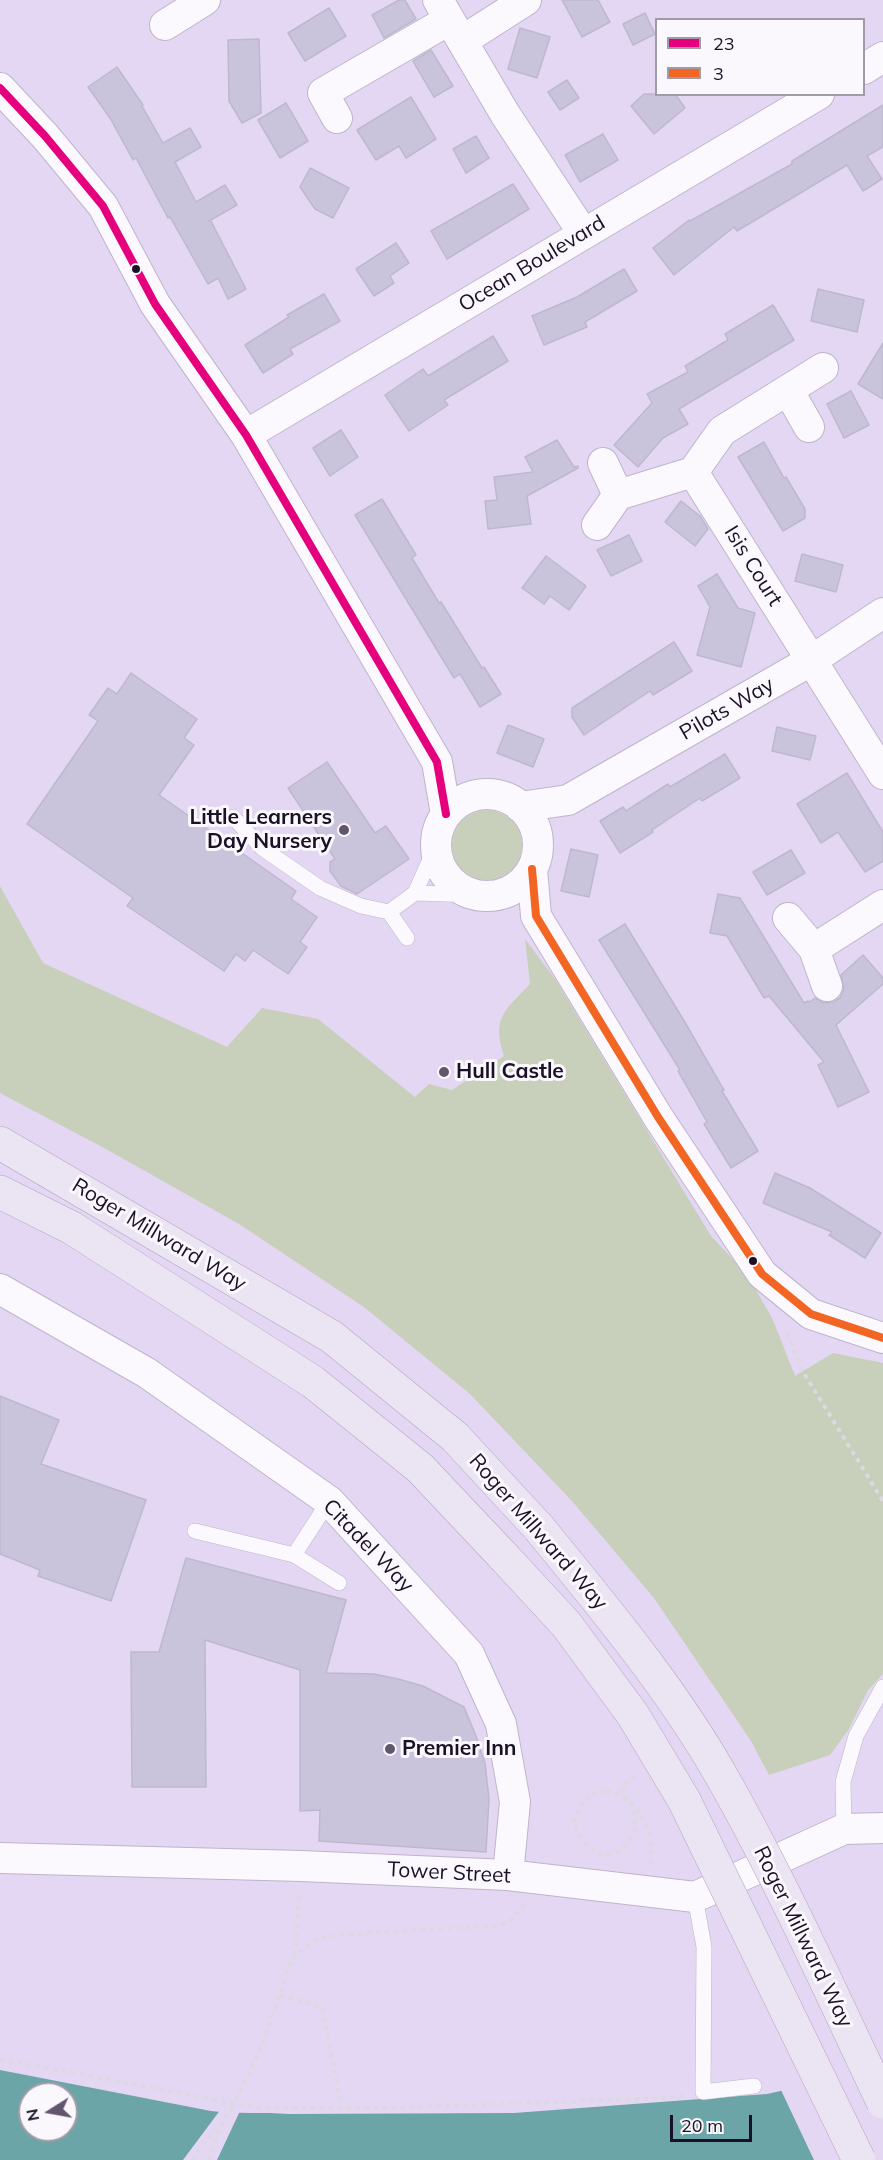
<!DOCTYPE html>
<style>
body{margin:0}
#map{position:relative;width:883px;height:2160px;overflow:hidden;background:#e4d7f3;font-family:Mulish,sans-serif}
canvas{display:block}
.legend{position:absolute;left:655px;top:18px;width:210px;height:78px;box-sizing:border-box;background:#faf7fd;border:2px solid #a19ba7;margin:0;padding:8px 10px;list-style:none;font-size:18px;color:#1b1126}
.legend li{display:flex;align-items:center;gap:12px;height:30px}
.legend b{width:30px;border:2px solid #a19ba7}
.north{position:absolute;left:18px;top:2082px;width:60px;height:60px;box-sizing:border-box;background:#faf7fd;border:2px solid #a19ba7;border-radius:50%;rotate:259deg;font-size:16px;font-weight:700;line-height:24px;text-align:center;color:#1b1126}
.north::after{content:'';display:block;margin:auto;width:21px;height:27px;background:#61566e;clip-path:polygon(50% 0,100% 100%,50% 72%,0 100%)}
.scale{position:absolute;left:670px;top:2115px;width:82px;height:27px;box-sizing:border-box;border:3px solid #1b1126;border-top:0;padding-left:8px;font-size:18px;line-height:21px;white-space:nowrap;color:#1b1126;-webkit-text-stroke:4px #faf7fd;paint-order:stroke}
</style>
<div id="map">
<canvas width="883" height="2160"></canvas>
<ul class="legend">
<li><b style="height:8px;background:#e5007d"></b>23</li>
<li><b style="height:8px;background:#f26522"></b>3</li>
</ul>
<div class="north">N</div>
<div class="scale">20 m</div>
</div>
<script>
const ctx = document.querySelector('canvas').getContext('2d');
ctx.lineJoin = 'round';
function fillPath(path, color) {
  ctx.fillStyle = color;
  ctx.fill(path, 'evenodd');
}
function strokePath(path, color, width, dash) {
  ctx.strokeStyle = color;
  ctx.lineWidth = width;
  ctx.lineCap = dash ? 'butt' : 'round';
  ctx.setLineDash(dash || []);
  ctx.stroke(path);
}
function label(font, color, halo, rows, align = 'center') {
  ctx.font = font + ' Mulish,sans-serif';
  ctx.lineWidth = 6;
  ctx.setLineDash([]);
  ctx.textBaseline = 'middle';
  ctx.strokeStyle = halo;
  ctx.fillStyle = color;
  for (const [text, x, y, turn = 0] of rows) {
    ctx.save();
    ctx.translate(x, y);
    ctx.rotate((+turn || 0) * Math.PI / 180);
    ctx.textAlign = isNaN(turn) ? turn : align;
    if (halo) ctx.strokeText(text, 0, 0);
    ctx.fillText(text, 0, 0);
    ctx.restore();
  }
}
fillPath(new Path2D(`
 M452 845a35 35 0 1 1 70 0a35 35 0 1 1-70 0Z
 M 0,886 L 43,963 L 227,1047 L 262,1008 L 318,1019 L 415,1097 L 429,1084 L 452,1090 L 504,1056 C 491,1017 505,1011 530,984 L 525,939 L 555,979 L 711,1236 L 747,1274 L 773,1320 L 795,1376 L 833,1353 L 883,1363 L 883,1674 L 868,1690 L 849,1729 L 830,1755 L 769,1775 L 751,1741 L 654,1598 L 572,1501 L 470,1394 L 364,1307 L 239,1224 L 106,1149 L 0,1093 Z`), '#c8cfba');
fillPath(new Path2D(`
 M 883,2068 L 883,2160 L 0,2160 L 0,2070 L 211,2111 C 237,2114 263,2112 289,2114 L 514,2113 L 767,2094 ZM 30,2094 L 66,2094 L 66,2130 L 30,2130 Z`), '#6ca5a7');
fillPath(new Path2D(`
 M 883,2065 L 883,2160 L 814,2160 L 780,2088 Z
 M 221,2109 L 240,2111 L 217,2160 L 183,2160 Z`), '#e4d7f3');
const building = new Path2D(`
 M 399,0 L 405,0 L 416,19 L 384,38 L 372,15 Z
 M 562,0 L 598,0 L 610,22 L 582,37 Z
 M 329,8 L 346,36 L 305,61 L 288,33 Z
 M 645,13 L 655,34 L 633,45 L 623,24 Z
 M 520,28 L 550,37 L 537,78 L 508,69 Z
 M 259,39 L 261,113 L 242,123 L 229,101 L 228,40 Z
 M 431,50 L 453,86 L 434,97 L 413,61 Z
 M 117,67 L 143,105 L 142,106 L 163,143 L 190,128 L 201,147 L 175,162 L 196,202 L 225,185 L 237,205 L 209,221 L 211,221 L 246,289 L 228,299 L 218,278 L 208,284 L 170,217 L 168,218 L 136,158 L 133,160 L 110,118 L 88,87 Z
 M 567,80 L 579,98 L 560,110 L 548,92 Z
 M 644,94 L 675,94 L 685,108 L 654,134 L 631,106 Z
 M 411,97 L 436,139 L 406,158 L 399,146 L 376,160 L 357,130 Z
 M 286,103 L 308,141 L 280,158 L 258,120 Z
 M 883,105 L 883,147 L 867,156 L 882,179 L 863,191 L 847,165 L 737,231 L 734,227 L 674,275 L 653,248 L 689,220 L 690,221 L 792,164 L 792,161 Z
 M 603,134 L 618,160 L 580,182 L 565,155 Z
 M 476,136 L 489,158 L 466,173 L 453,149 Z
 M 310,168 L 349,188 L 333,218 L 315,209 L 300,187 Z
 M 513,184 L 529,209 L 447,259 L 431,231 Z
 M 396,243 L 409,263 L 390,276 L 394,283 L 374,296 L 356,269 Z
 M 624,269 L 637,291 L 585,322 L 587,327 L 544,345 L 532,316 L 577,297 Z
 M 818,289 L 864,300 L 857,332 L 811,321 Z
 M 324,294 L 340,321 L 290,349 L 293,354 L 263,373 L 245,345 L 289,317 L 287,315 Z
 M 773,305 L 794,340 L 679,409 L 688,424 L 663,438 L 638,467 L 614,445 L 652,403 L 647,394 L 688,372 L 685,366 L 728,340 L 725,334 Z
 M 493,336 L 508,361 L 444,400 L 448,405 L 409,431 L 385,395 L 423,369 L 428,376 Z
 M 883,343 L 883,399 L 858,384 Z
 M 851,391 L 869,425 L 844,438 L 827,404 Z
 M 341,430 L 358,457 L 330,476 L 313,448 Z
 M 557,440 L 574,467 L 578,466 L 578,468 L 527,496 L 531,524 L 488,529 L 485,501 L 497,500 L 494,477 L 533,472 L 525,457 Z
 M 764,442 L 784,478 L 786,477 L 805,509 L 805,518 L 783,531 L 738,457 Z
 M 382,499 L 416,555 L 412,558 L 439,603 L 441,602 L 482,668 L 484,667 L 501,694 L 480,707 L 460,674 L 454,678 L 355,515 Z
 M 681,501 L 700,516 L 708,529 L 695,546 L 665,522 Z
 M 629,535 L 642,561 L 611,576 L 597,550 Z
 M 802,554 L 843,565 L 836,592 L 795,581 Z
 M 546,556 L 586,586 L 569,610 L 550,596 L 544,604 L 522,588 Z
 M 717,574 L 738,608 L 755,613 L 741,667 L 697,655 L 710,607 L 698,586 Z
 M 674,642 L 692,671 L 653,695 L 650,691 L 584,735 L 572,717 L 572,708 Z
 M 131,673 L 197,719 L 184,738 L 194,745 L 159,795 L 296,891 L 291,899 L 317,917 L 300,942 L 307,947 L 288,974 L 253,950 L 245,961 L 236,954 L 224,971 L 127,906 L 133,898 L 27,824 L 98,721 L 89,715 L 108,688 L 117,694 Z
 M 508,725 L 544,739 L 533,767 L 497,753 Z
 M 777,727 L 816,736 L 810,760 L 772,751 Z
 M 725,754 L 740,778 L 702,801 L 700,798 L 652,830 L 653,832 L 620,853 L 600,821 L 623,807 L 626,811 L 668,784 L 670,787 Z
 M 327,762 L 375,833 L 386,826 L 409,859 L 357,894 L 341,886 L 330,871 L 330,862 L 335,859 L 288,788 Z
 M 847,773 L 883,832 L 883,861 L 865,872 L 838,832 L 821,843 L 797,804 Z
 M 571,849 L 598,855 L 589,897 L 561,891 Z
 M 791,850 L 805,873 L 767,895 L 753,872 Z
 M 718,894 L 740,898 L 804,1003 L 808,1001 L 809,1002 L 815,998 L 824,1003 L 833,1002 L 840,998 L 844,989 L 841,975 L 863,955 L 883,978 L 883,984 L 836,1025 L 869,1092 L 838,1107 L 818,1065 L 824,1062 L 769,996 L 764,998 L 727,936 L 710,933 Z
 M 625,924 L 683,1019 L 724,1090 L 722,1091 L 758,1151 L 731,1168 L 704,1124 L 707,1122 L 678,1071 L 680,1070 L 599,940 Z
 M 775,1173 L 810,1188 L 881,1233 L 865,1258 L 829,1235 L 832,1232 L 763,1203 Z
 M 0,1396 L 59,1420 L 41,1464 L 146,1500 L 111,1601 L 38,1576 L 40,1570 L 0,1554 Z
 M 186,1558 L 346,1600 L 326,1673 L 374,1674 L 398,1679 L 423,1686 L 464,1707 L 476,1736 L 485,1763 L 489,1799 L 486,1852 L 319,1841 L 320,1810 L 300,1811 L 300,1670 L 205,1640 L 206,1787 L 132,1787 L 131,1652 L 159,1652 Z`);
fillPath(building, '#cac3dc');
strokePath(building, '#beb8cf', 1.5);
const service = new Path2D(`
 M 233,817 L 262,848 L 320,888 L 361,906 L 389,912 L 407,938
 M 415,893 L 475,895
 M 389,912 L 415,893 L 436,846
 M 195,1531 L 294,1555 L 329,1501
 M 294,1555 L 339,1583
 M 844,1829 L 843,1782 L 856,1736 L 883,1687
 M 695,1897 L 704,1947 L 703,2092 L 754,2086`);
const minor = new Path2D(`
 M 438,0 L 505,114 L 583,233
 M 165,25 L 205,0
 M 462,41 L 526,0
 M 864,69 L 883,57
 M 0,88 L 45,136 L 103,206 L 155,304 L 246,435 L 437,762 L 446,814
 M 337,118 L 323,93 L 449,20
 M 788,390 L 809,427
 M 246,435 L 819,94
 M 693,472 L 883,774
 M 618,495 L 693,472 L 722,431 L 823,368
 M 597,525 L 618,495 L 603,463
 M436 845a51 51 0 1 1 102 0a51 51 0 1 1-102 0Z
 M 520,807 L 568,800 L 812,660 L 883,613
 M 532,869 L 536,916 L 658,1117 L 762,1274 L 811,1314 L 883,1338
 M 788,918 L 814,949 L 827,986
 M 814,949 L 883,905
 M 0,1289 L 147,1373 L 329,1501 L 469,1654 L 501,1724 L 515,1802 L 508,1875
 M 0,1858 L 301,1866 L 508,1875 L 695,1897 L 844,1829 L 883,1828`);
const trunk = new Path2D(`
 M 0,1143 L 332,1337 L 455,1437 L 539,1528
 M 0,1192 L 72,1228 L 313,1382 L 420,1468 L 504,1557`);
strokePath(service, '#bfb4cb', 16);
strokePath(minor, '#bfb4cb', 32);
strokePath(trunk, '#b2a6c0', 34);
strokePath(new Path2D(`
 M 787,1333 L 805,1375 L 883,1501
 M 606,1791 C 625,1791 643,1813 649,1831 C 652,1841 651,1854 651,1865
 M 295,1955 L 299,1894
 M 280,1995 L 322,2007 L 342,2108
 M 0,2059 L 254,2107 L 289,2108 L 386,2108 L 668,2098 L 684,2095
 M 248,2076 L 265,2038 L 287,1972 L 295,1955 L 315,1941 L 331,1936 L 364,1933 L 496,1926 L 509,1922 L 525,1904
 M 193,2160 L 203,2144 L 220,2126
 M 209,2160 L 221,2126 L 231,2108`), '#ddd9e2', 4, [4.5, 4.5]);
strokePath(service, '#fbf9fd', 15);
strokePath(minor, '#fbf9fd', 30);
strokePath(trunk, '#ebe4f2', 33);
const trunkBridge = new Path2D(`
 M 539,1528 C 606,1610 675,1692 726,1784 C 784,1887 832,1995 883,2102
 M 504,1557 L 566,1624 L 633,1715 L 684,1800 L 859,2160`);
strokePath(trunkBridge, '#b2a6c0', 34, []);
strokePath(new Path2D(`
 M 606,1791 C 584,1792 579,1807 573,1825 L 585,1843 L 602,1855 L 622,1850 L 635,1832 L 634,1810 L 621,1787 L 637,1776
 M 231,2108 L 248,2076`), '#ddd9e2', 4, [4.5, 4.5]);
strokePath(trunkBridge, '#ebe4f2', 33);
strokePath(new Path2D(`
 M 0,88 L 45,136 L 103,206 L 155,304 L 246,435 L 437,762 L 446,814`), '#e5007d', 8);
strokePath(new Path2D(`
 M 532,869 L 536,916 L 658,1117 L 762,1274 L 811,1314 L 883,1338`), '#f26522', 8);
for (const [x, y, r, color] of [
 [136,269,5,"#1b1126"],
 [344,830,6,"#61566e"],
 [444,1072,6,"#61566e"],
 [753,1261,5,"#1b1126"],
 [390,1749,6,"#61566e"]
]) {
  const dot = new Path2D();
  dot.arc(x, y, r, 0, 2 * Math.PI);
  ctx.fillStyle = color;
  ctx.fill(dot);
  strokePath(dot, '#faf7fd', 2);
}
label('21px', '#1b1126', '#faf7fd', [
 ["Ocean Boulevard",532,264,-31],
 ["Isis Court",753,566,58],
 ["Pilots Way",727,709,-30],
 ["Roger Millward Way",159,1235,31],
 ["Roger Millward Way",538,1532,49],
 ["Citadel Way",368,1546,46],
 ["Tower Street",449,1873,3],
 ["Roger Millward Way",803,1937,64]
]);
label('bold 21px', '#1b1126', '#faf7fd', [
 ["Little Learners",332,818,"right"],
 ["Day Nursery",332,842,"right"],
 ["Hull Castle",456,1072],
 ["Premier Inn",402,1749]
], 'left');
</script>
